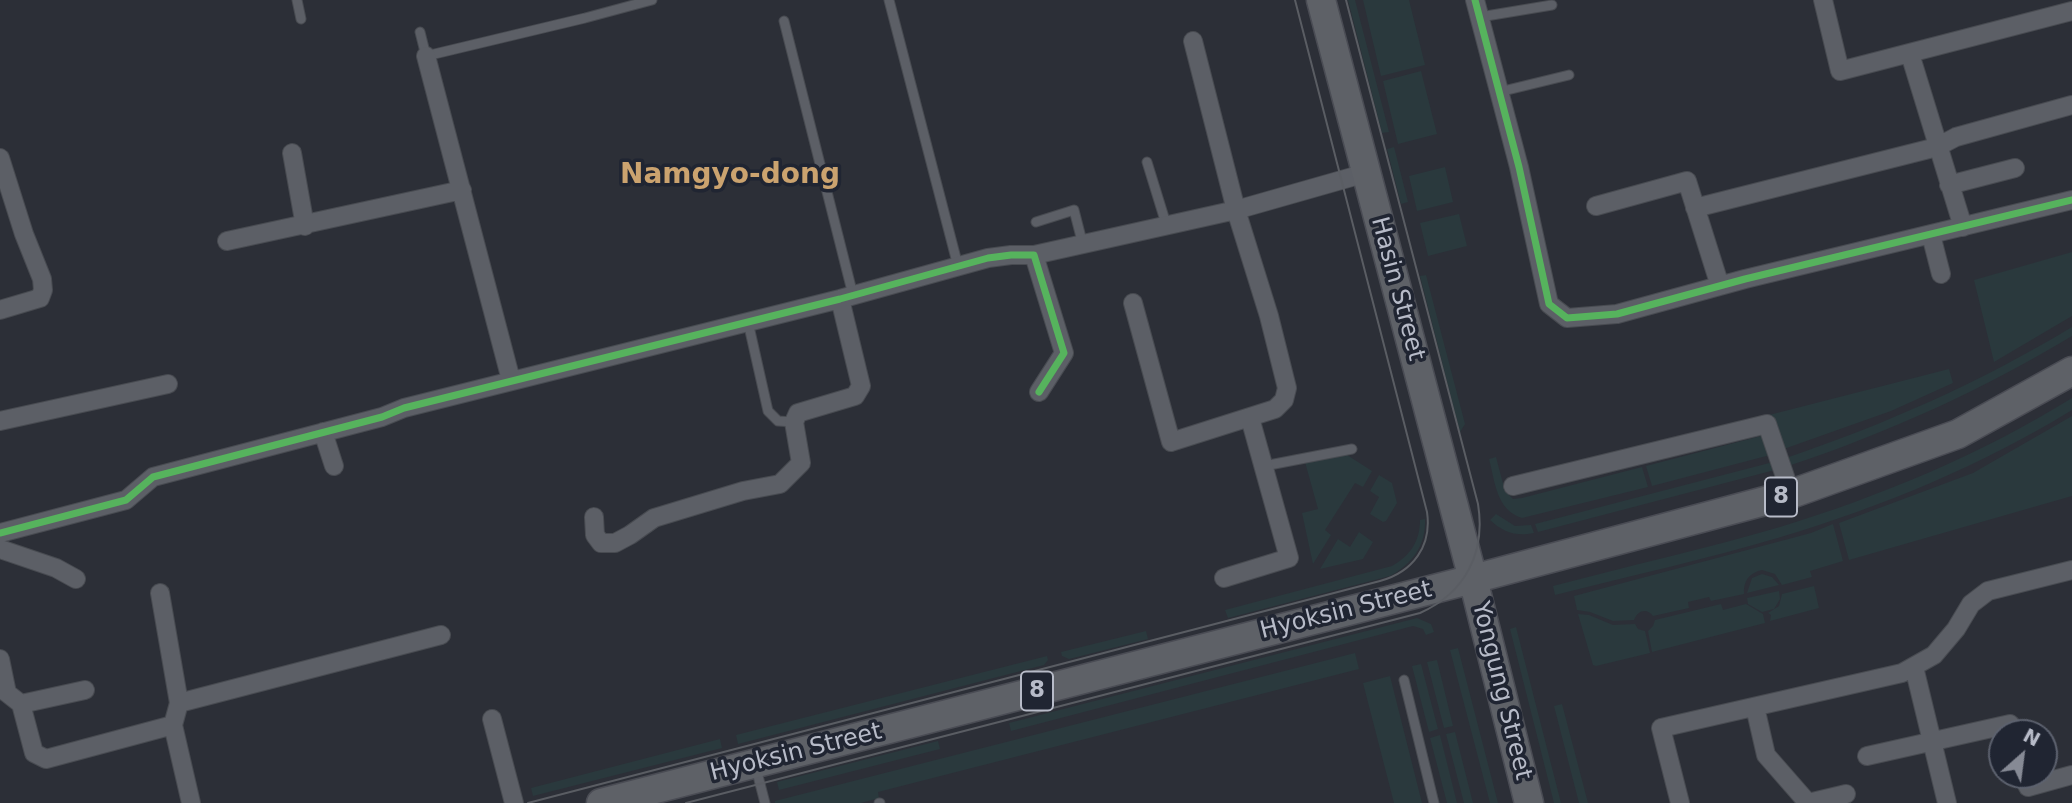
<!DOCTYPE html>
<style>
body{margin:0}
#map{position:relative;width:2072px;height:803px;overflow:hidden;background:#2c2f37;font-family:"DejaVu Sans",sans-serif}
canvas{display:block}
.north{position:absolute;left:1988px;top:719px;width:70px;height:70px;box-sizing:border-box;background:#202532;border:2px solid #5c616e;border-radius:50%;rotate:28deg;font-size:19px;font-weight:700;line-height:28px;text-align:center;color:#b7bbc8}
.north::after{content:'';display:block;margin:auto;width:24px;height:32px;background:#868a95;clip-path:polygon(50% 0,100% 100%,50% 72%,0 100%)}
</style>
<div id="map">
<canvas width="2072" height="803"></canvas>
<div class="north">N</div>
</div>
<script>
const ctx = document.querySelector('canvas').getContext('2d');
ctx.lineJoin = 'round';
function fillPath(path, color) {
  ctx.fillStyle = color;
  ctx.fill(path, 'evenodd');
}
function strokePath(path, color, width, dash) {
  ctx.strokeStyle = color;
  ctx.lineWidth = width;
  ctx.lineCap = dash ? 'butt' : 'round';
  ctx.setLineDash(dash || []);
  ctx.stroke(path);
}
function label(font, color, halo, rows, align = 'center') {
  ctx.font = font + ' "DejaVu Sans",sans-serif';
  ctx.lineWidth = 7;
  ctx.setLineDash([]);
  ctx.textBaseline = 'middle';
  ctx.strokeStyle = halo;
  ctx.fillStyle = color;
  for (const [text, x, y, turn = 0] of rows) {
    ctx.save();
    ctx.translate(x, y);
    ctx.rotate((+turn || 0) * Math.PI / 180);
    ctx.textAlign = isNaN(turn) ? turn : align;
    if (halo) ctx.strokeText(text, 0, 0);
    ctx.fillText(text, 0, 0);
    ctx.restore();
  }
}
fillPath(new Path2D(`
 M 1348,0 L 1355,0 L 1389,132 L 1382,133 Z
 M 1363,0 L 1409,0 L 1425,65 L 1381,76 Z
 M 1421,71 L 1437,134 L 1398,144 L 1383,81 Z
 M 1394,147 L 1408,202 L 1401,204 L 1387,149 Z
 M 1445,167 L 1453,202 L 1417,211 L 1409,176 Z
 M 1459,214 L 1467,246 L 1428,256 L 1420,223 Z
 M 2072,252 L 2072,316 L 1994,362 L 1974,280 Z
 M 1426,275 L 1465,424 L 1460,432 L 1420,276 Z
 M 2072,327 L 2072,336 C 1982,390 1888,433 1788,466 L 1786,458 C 1886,424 1981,382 2072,327 Z
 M 1949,369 L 1953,383 L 1891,411 L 1781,450 L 1769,415 Z
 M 2072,398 L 2072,410 C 1983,465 1881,507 1781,537 C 1707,559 1630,576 1555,595 L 1553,586 C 1628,566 1705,549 1780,527 C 1881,496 1982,454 2072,398 Z
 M 2072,416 L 2072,496 L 1849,560 L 1839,523 L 1973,473 Z
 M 1761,436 L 1766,438 L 1774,454 L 1652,486 L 1646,466 Z
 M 1344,453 L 1372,471 L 1363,487 L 1355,483 L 1325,530 L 1331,535 L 1313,564 L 1302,513 L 1318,509 L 1305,462 Z
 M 1496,457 L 1505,491 L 1513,499 L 1522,498 L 1642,467 L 1648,487 L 1522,518 C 1496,510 1495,481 1489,459 Z
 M 1777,461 L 1775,470 L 1771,471 L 1538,532 L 1535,524 Z
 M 1379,475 L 1392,483 L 1397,503 L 1386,521 L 1383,522 L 1370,514 L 1379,497 L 1370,491 Z
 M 1496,514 L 1515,526 L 1531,525 L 1534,533 C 1516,537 1503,532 1490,520 Z
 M 1425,519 C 1426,546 1412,564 1390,576 L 1228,618 L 1225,610 L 1392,566 C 1410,556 1420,541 1420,520 Z
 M 1833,524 L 1843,561 L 1810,571 L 1812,577 L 1782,585 L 1775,574 L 1762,570 C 1749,573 1743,581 1744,594 L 1711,601 L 1709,597 L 1688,602 L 1689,608 L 1653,616 C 1647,608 1638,610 1634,620 L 1613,621 L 1590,612 L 1577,610 L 1574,596 L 1811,533 Z
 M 1359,532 L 1373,542 L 1363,559 L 1320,569 L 1338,539 L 1350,547 Z
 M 1762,574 L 1772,577 L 1779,585 L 1747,593 L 1752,578 Z
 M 1814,586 L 1819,608 L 1770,621 L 1771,615 L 1768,613 L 1779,606 L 1782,594 Z
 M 1779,591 L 1780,599 L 1774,609 L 1762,612 L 1748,604 L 1747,598 Z
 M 1721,604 L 1723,610 L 1746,604 L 1763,614 L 1765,623 L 1652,652 L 1648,631 L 1653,626 L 1655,620 Z
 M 1578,614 L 1589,615 L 1613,625 L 1635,624 L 1638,629 L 1645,631 L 1650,653 L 1596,666 L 1593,665 Z
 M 1417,618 L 1431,624 L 1434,632 L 1426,635 L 1423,629 L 1413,626 L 1011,731 L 1009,723 Z
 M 1516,627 L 1561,803 L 1554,803 L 1510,629 Z
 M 1146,631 L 1148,639 L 1069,659 L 1062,656 L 1061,652 Z
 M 1458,648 L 1498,803 L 1490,803 L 1450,650 Z
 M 1355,653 L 1359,669 L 878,792 L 879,798 L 861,803 L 775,803 L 775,801 Z
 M 1047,656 L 1048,660 L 1044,665 L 738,744 L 736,735 Z
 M 1437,660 L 1453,726 L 1444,728 L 1427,662 Z
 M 1421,664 L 1438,729 L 1429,732 L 1412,666 Z
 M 1390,676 L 1422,803 L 1394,803 L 1363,683 Z
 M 1562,704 L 1588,803 L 1579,803 L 1554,706 Z
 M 1455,732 L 1473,803 L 1464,803 L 1446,734 Z
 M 1440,735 L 1457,803 L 1447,803 L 1430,738 Z
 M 720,739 L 722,748 L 533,796 L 531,788 Z
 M 938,741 L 940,749 L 779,790 L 777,782 Z`), '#2a393d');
const service = new Path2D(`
 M 297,0 L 301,19
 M 889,0 L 958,266
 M 1480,17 L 1552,5
 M 784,21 L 853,295
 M 420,32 L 426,56 L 585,18 L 652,0
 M 1499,92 L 1569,75
 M 1147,162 L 1167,227
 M 1036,222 L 1074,210 L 1083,245
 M 748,322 L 768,411 L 778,421 L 794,422
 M 1264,466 L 1352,449
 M 1404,680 L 1434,803
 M 756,768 L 765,803
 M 879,803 L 880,803`);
const minor = new Path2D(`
 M 1475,0 L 1519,167 L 1549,304 L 1567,318 L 1617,314 L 1745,279 L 2072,200
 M 1823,0 L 1840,71 L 2072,11
 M 1910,54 L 1963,227
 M 426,56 L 511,380
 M 292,153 L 305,226
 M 0,158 L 24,234 L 42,279 L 43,290 L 40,298 L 0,310
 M 1949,185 L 2015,168
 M 1596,206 L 1687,181 L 1720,286
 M 1695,208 L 1937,147 L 1956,137 L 2072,105
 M 1931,235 L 1941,274
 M 227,241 L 462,190
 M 1034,255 L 1236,210 L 1366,173
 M 1133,303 L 1171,442 L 1275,409 L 1284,400 L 1287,388 L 1269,316 L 1236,210 L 1193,41
 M 0,421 L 168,384
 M 323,432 L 334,466
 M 1513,486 L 1767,424 L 1791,494
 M 594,517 L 595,535 L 601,543 L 615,543 L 630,535 L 654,518 L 743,491 L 780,484 L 801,463 L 794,422 L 798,413 L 855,396 L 861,386 L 840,299
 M 0,533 L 126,500 L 153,477 L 382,417 L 404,408 L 840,299 L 988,258 L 1011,255 L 1034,255 L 1064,353 L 1039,392
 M 0,549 L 56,568 L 76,579
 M 1224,578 L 1289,558 L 1250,418
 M 160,593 L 179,703
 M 0,659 L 7,693 L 21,704 L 85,690
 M 1914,667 L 1947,803
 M 21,704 L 34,753 L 46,759 L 173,725 L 191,803
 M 1755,707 L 1766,755 L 1808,803 L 1846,794
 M 492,719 L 514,803
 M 173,725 L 179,703 L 441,635
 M 1867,756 L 2010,724 L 2013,733
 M 2024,775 L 2028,787 L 2072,775
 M 1680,803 L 1661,728 L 1902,673 L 1934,655 L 1956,629 L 1971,604 L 1988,591 L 2072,570`);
const primary = new Path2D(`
 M 1321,0 L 1473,579 L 1529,803
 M 601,803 L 1473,579 L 1791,494 L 1958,434 L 2072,371`);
strokePath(service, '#484b51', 11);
strokePath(minor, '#484b51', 20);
strokePath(primary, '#4a4c54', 31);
strokePath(service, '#5c5f66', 9);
strokePath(minor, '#5c5f66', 18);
strokePath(primary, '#5e6167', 28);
strokePath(new Path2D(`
 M 528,803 L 1380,581 C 1413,572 1432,546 1427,512 L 1295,0
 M 686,803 L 1420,613 C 1465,593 1486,553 1478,504 L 1346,0`), '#5a5d63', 2);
strokePath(new Path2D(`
 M 1475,0 L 1519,167 L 1549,304 L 1567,318 L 1617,314 L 1745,279 L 2072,200
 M 0,533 L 126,500 L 153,477 L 382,417 L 404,408 L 840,299 L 988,258 L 1011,255 L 1034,255 L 1064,353 L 1039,392`), '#56b35d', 7);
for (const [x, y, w] of [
 [1781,497,32],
 [1037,691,32]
]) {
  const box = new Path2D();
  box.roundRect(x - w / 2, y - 19.5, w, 39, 5);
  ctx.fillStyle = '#202532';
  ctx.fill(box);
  strokePath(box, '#b7bbc8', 2);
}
label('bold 23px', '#b7bbc8', null, [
 ["8",1781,497],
 ["8",1037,691]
]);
label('24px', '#b7bbc8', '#202532', [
 ["Hasin Street",1397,289,75],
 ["Hyoksin Street",1346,611,-14],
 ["Yongung Street",1501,691,76],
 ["Hyoksin Street",796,753,-14]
]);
label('bold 28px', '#cba36f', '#202532', [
 ["Namgyo-dong",730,176]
]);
</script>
